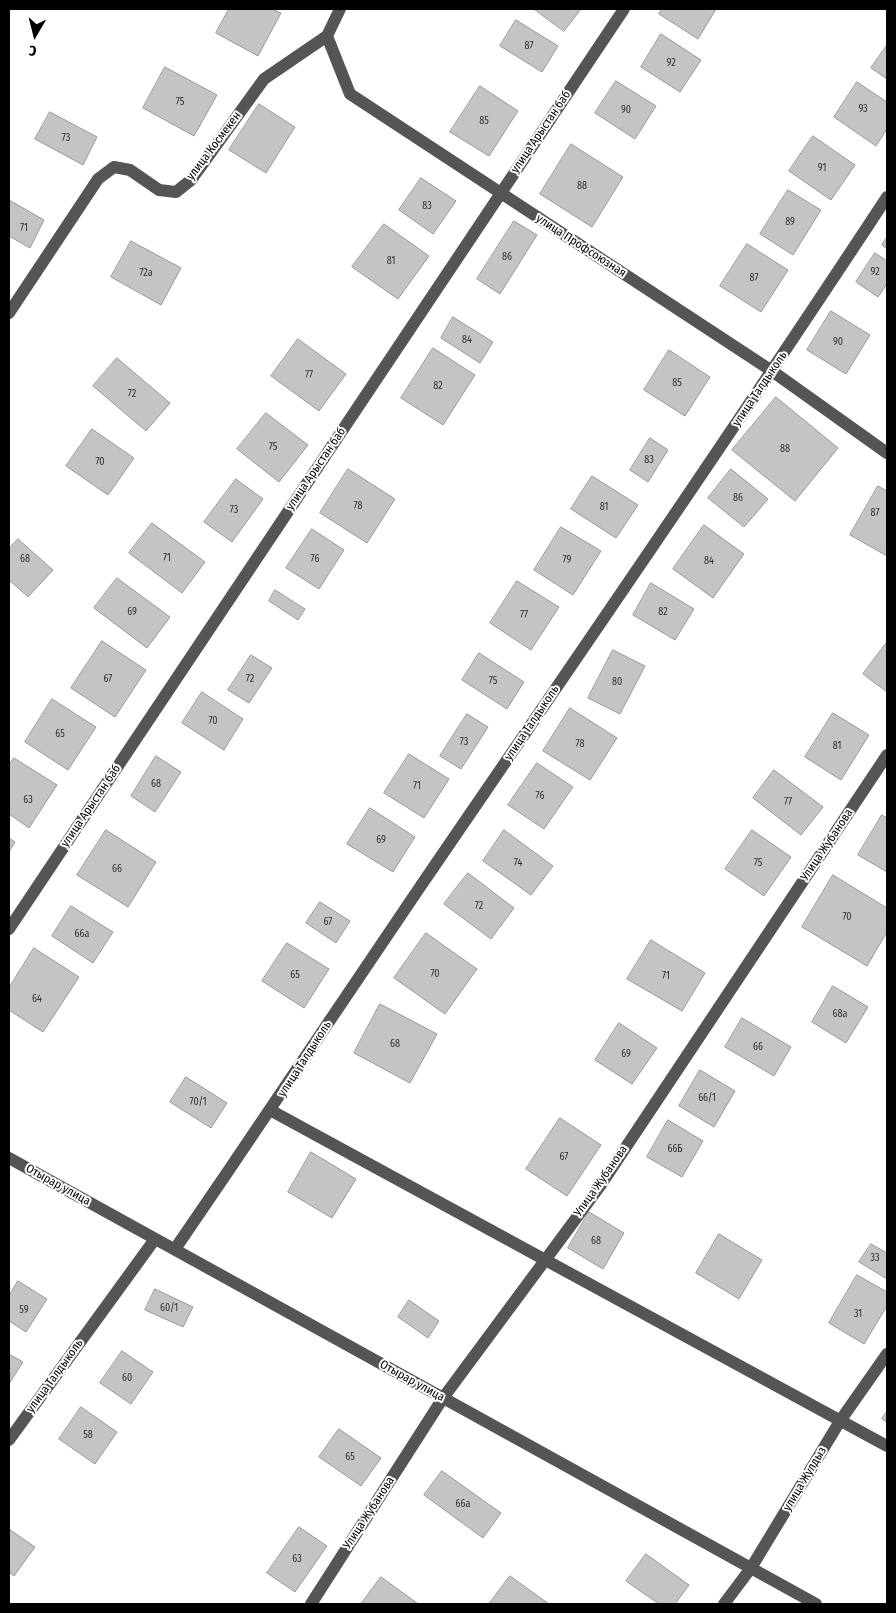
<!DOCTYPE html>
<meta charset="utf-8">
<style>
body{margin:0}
#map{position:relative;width:896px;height:1613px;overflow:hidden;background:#fff;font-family:"Fira Sans Condensed",sans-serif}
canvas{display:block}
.frame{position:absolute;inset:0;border:10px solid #000;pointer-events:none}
.north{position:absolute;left:10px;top:10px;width:50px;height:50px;-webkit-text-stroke:4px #fff;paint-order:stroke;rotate:188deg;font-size:14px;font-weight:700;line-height:20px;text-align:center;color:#000}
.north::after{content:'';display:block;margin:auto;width:18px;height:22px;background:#000;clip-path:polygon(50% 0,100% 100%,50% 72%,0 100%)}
</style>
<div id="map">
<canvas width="896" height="1613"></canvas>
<div class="frame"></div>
<div class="north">С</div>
</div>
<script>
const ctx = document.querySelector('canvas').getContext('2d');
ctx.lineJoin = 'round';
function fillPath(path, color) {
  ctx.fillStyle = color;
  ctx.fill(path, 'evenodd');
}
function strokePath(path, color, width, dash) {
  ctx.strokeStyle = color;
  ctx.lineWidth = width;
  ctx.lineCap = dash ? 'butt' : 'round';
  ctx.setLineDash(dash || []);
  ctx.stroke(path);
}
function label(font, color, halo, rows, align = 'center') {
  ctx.font = font + ' "Fira Sans Condensed",sans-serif';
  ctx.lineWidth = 4;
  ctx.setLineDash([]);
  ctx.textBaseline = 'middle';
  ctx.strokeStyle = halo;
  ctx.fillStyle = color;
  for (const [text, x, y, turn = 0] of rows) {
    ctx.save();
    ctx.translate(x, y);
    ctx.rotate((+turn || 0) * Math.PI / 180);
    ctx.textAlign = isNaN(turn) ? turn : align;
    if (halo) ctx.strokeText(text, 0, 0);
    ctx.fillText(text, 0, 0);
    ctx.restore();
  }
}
const building = new Path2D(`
 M 229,9 L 272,9 L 281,13 L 258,56 L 216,33 Z
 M 534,9 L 581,9 L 564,31 Z
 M 662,9 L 716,9 L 698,39 L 659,14 Z
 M 516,20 L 558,46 L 542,72 L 500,46 Z
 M 661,34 L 701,60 L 680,92 L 641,67 Z
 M 887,45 L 887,79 L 871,68 Z
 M 165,67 L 217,95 L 194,136 L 143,108 Z
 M 616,81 L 656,106 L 635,139 L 595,113 Z
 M 857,82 L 887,102 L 887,129 L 876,146 L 834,117 Z
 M 480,86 L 518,111 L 489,156 L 450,132 Z
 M 259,104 L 295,127 L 266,173 L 229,150 Z
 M 50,112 L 97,137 L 83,165 L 35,139 Z
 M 813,136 L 855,165 L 831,200 L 789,171 Z
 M 571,144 L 623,177 L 592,227 L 540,194 Z
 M 421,178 L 456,201 L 433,234 L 399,210 Z
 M 788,190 L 821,210 L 793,255 L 760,234 Z
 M 9,200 L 44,220 L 30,248 L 9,236 Z
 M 514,221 L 537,235 L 500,294 L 477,279 Z
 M 384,224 L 429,256 L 398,299 L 352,267 Z
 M 887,237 L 887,249 L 882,245 Z
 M 131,241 L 181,268 L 161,305 L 111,277 Z
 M 747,244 L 788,270 L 761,312 L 720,286 Z
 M 875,253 L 887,261 L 887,284 L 878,297 L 856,282 Z
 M 831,311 L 870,335 L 846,374 L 807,350 Z
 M 453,317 L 493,342 L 480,363 L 441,338 Z
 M 298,339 L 346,374 L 319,411 L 271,376 Z
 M 433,348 L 475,375 L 443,425 L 401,398 Z
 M 669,350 L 710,377 L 685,416 L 644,390 Z
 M 117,358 L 170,403 L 146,431 L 93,386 Z
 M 776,397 L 838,448 L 795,501 L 732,450 Z
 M 266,413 L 308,445 L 279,482 L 237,449 Z
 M 92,429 L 134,458 L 108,495 L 66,466 Z
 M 650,438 L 668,450 L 648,482 L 630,470 Z
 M 348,469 L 395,499 L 367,543 L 320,513 Z
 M 731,469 L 768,499 L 744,527 L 708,498 Z
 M 592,476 L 638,505 L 616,538 L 571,509 Z
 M 236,479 L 263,499 L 232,542 L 204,522 Z
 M 878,486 L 887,491 L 887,556 L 850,535 Z
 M 152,523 L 205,562 L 182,593 L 129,553 Z
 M 704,525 L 744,554 L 713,598 L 673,569 Z
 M 561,527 L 601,551 L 573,595 L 534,570 Z
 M 312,529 L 344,550 L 319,589 L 286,568 Z
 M 18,539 L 53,570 L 28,597 L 9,580 L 9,549 Z
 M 117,578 L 170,617 L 147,648 L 94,608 Z
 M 517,581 L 559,607 L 531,650 L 490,623 Z
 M 651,583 L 694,609 L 675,640 L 633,615 Z
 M 275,590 L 305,609 L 298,620 L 269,601 Z
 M 102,641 L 146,670 L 115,717 L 71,688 Z
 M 887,642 L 887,692 L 863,674 Z
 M 613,650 L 645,666 L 620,714 L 588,698 Z
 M 479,653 L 524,682 L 507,709 L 462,680 Z
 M 251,655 L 272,668 L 249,703 L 228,690 Z
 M 202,692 L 243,719 L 224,750 L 182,723 Z
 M 52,699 L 96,727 L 68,770 L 25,742 Z
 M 570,708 L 617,738 L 590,780 L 543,751 Z
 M 833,713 L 869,735 L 841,780 L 805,757 Z
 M 467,714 L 488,727 L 461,769 L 440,756 Z
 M 409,754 L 449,779 L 424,818 L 384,793 Z
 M 156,756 L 181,772 L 155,812 L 131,796 Z
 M 14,758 L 57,785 L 29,828 L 9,814 L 9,765 Z
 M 537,763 L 573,787 L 544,829 L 508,805 Z
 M 774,770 L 823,807 L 801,835 L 753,798 Z
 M 370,808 L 415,837 L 393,872 L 347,844 Z
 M 882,815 L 887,818 L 887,872 L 858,855 Z
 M 106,830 L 156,862 L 128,907 L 77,875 Z
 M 504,830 L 553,866 L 531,895 L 483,861 Z
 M 752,830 L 791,857 L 764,896 L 725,869 Z
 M 9,838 L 15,842 L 9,852 Z
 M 468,873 L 514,908 L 491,939 L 444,904 Z
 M 833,875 L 887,908 L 887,932 L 867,966 L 802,927 Z
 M 320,902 L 350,921 L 336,943 L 306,923 Z
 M 71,906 L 113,932 L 93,963 L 52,936 Z
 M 426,933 L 477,969 L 445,1014 L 394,978 Z
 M 651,940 L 705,973 L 682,1011 L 627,979 Z
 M 287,943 L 329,969 L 304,1008 L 262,981 Z
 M 34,948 L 79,977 L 43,1032 L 9,1010 L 9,988 Z
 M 833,986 L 868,1007 L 846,1043 L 812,1022 Z
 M 380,1004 L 437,1034 L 410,1083 L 354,1053 Z
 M 742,1018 L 791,1047 L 774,1076 L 725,1047 Z
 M 619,1023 L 657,1048 L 632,1084 L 595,1060 Z
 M 700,1070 L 735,1091 L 714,1127 L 679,1106 Z
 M 186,1077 L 227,1103 L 211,1128 L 170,1102 Z
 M 560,1118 L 601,1145 L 567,1196 L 526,1169 Z
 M 668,1120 L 703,1141 L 682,1177 L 647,1157 Z
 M 311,1152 L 356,1179 L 332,1218 L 288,1192 Z
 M 589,1212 L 624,1233 L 603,1269 L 568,1248 Z
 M 719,1234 L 762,1260 L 739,1299 L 696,1273 Z
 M 871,1244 L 887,1253 L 887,1279 L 859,1262 Z
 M 857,1275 L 887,1292 L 887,1306 L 864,1344 L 829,1323 Z
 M 18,1281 L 47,1299 L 26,1332 L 9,1321 L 9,1296 Z
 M 155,1289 L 193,1307 L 183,1327 L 145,1310 Z
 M 409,1300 L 439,1321 L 428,1338 L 398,1317 Z
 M 122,1351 L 153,1372 L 131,1404 L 100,1383 Z
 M 9,1354 L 23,1362 L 9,1384 Z
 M 81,1407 L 117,1432 L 95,1464 L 59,1439 Z
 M 887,1411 L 887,1422 L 882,1419 Z
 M 339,1429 L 381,1458 L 361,1486 L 319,1457 Z
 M 442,1471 L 501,1513 L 483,1538 L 424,1495 Z
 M 299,1527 L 327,1546 L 295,1592 L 267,1573 Z
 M 9,1529 L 35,1547 L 14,1576 L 9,1572 Z
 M 646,1554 L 689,1585 L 675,1604 L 659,1604 L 626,1581 Z
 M 510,1576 L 549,1604 L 489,1604 Z
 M 381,1577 L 417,1603 L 416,1604 L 361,1604 Z`);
fillPath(building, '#c4c4c4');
strokePath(building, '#999', 1);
strokePath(new Path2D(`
 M 340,9 L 327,36 L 350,94 L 772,371 L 887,453
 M 9,313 L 98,179 L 114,167 L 130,170 L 159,190 L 176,192 L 191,180 L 264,79 L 327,36
 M 9,929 L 624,9
 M 270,1110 C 476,1222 681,1336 887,1446
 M 9,1158 L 816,1604
 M 175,1249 C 258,1128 339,1006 422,884 C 578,656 735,428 887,197
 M 9,1440 L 155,1239
 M 311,1604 L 443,1398 L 600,1186 L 887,755
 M 724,1604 L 751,1568 L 840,1421 L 887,1354`), '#555', 12);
label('10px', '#313131', null, [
 ["87",529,46],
 ["92",671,63],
 ["75",180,102],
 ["93",863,109],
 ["90",626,110],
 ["85",484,121],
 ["73",66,138],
 ["91",822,168],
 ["88",582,186],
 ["83",427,206],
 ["89",790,222],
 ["71",24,228],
 ["86",507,257],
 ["81",391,261],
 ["92",875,272],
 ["72а",146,273],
 ["87",754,278],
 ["84",467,340],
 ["90",838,342],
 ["77",309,375],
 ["85",677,383],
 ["82",438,386],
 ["72",132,394],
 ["75",273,447],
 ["88",785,449],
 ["83",649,460],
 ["70",100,462],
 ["86",738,498],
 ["78",358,506],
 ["81",604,507],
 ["73",234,510],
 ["87",875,513],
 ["71",167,558],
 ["68",25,559],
 ["76",315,559],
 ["79",567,560],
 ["84",709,561],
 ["69",132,612],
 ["82",663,612],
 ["77",524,615],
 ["67",108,679],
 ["72",250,679],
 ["75",493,681],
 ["80",617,682],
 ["70",213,721],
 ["65",60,734],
 ["73",464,742],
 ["78",580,744],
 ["81",837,746],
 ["68",156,784],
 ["71",417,786],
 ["76",540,796],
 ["63",28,800],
 ["77",788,802],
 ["69",381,840],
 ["74",518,863],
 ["75",758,863],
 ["66",117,869],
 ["72",479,906],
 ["70",847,917],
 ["67",328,922],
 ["66а",82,934],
 ["70",435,974],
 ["65",295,975],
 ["71",666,976],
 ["64",37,999],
 ["68а",840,1014],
 ["68",395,1044],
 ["66",758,1047],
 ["69",626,1054],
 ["66/1",707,1098],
 ["70/1",198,1102],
 ["66Б",675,1149],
 ["67",564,1157],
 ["68",596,1241],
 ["33",875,1258],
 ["60/1",169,1308],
 ["59",24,1310],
 ["31",858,1314],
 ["60",127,1378],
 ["58",88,1435],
 ["65",350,1457],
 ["66а",463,1504],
 ["63",297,1559]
]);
label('12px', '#000', '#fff', [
 ["улица Арыстан баб",541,132,-56],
 ["улица Космекен",214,146,-53],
 ["улица Профсоюзная",581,246,33],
 ["улица Талдыколь",760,389,-56],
 ["улица Арыстан баб",316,469,-56],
 ["улица Талдыколь",532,723,-56],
 ["улица Арыстан баб",91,806,-56],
 ["Улица Жубанова",827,845,-56],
 ["улица Талдыколь",305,1059,-57],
 ["Улица Жубанова",601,1181,-55],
 ["Отырар улица",58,1185,29],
 ["улица Талдыколь",55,1376,-54],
 ["Отырар улица",412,1381,29],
 ["улица Жулдыз",805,1479,-59],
 ["Улица Жубанова",369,1513,-57]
]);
</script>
